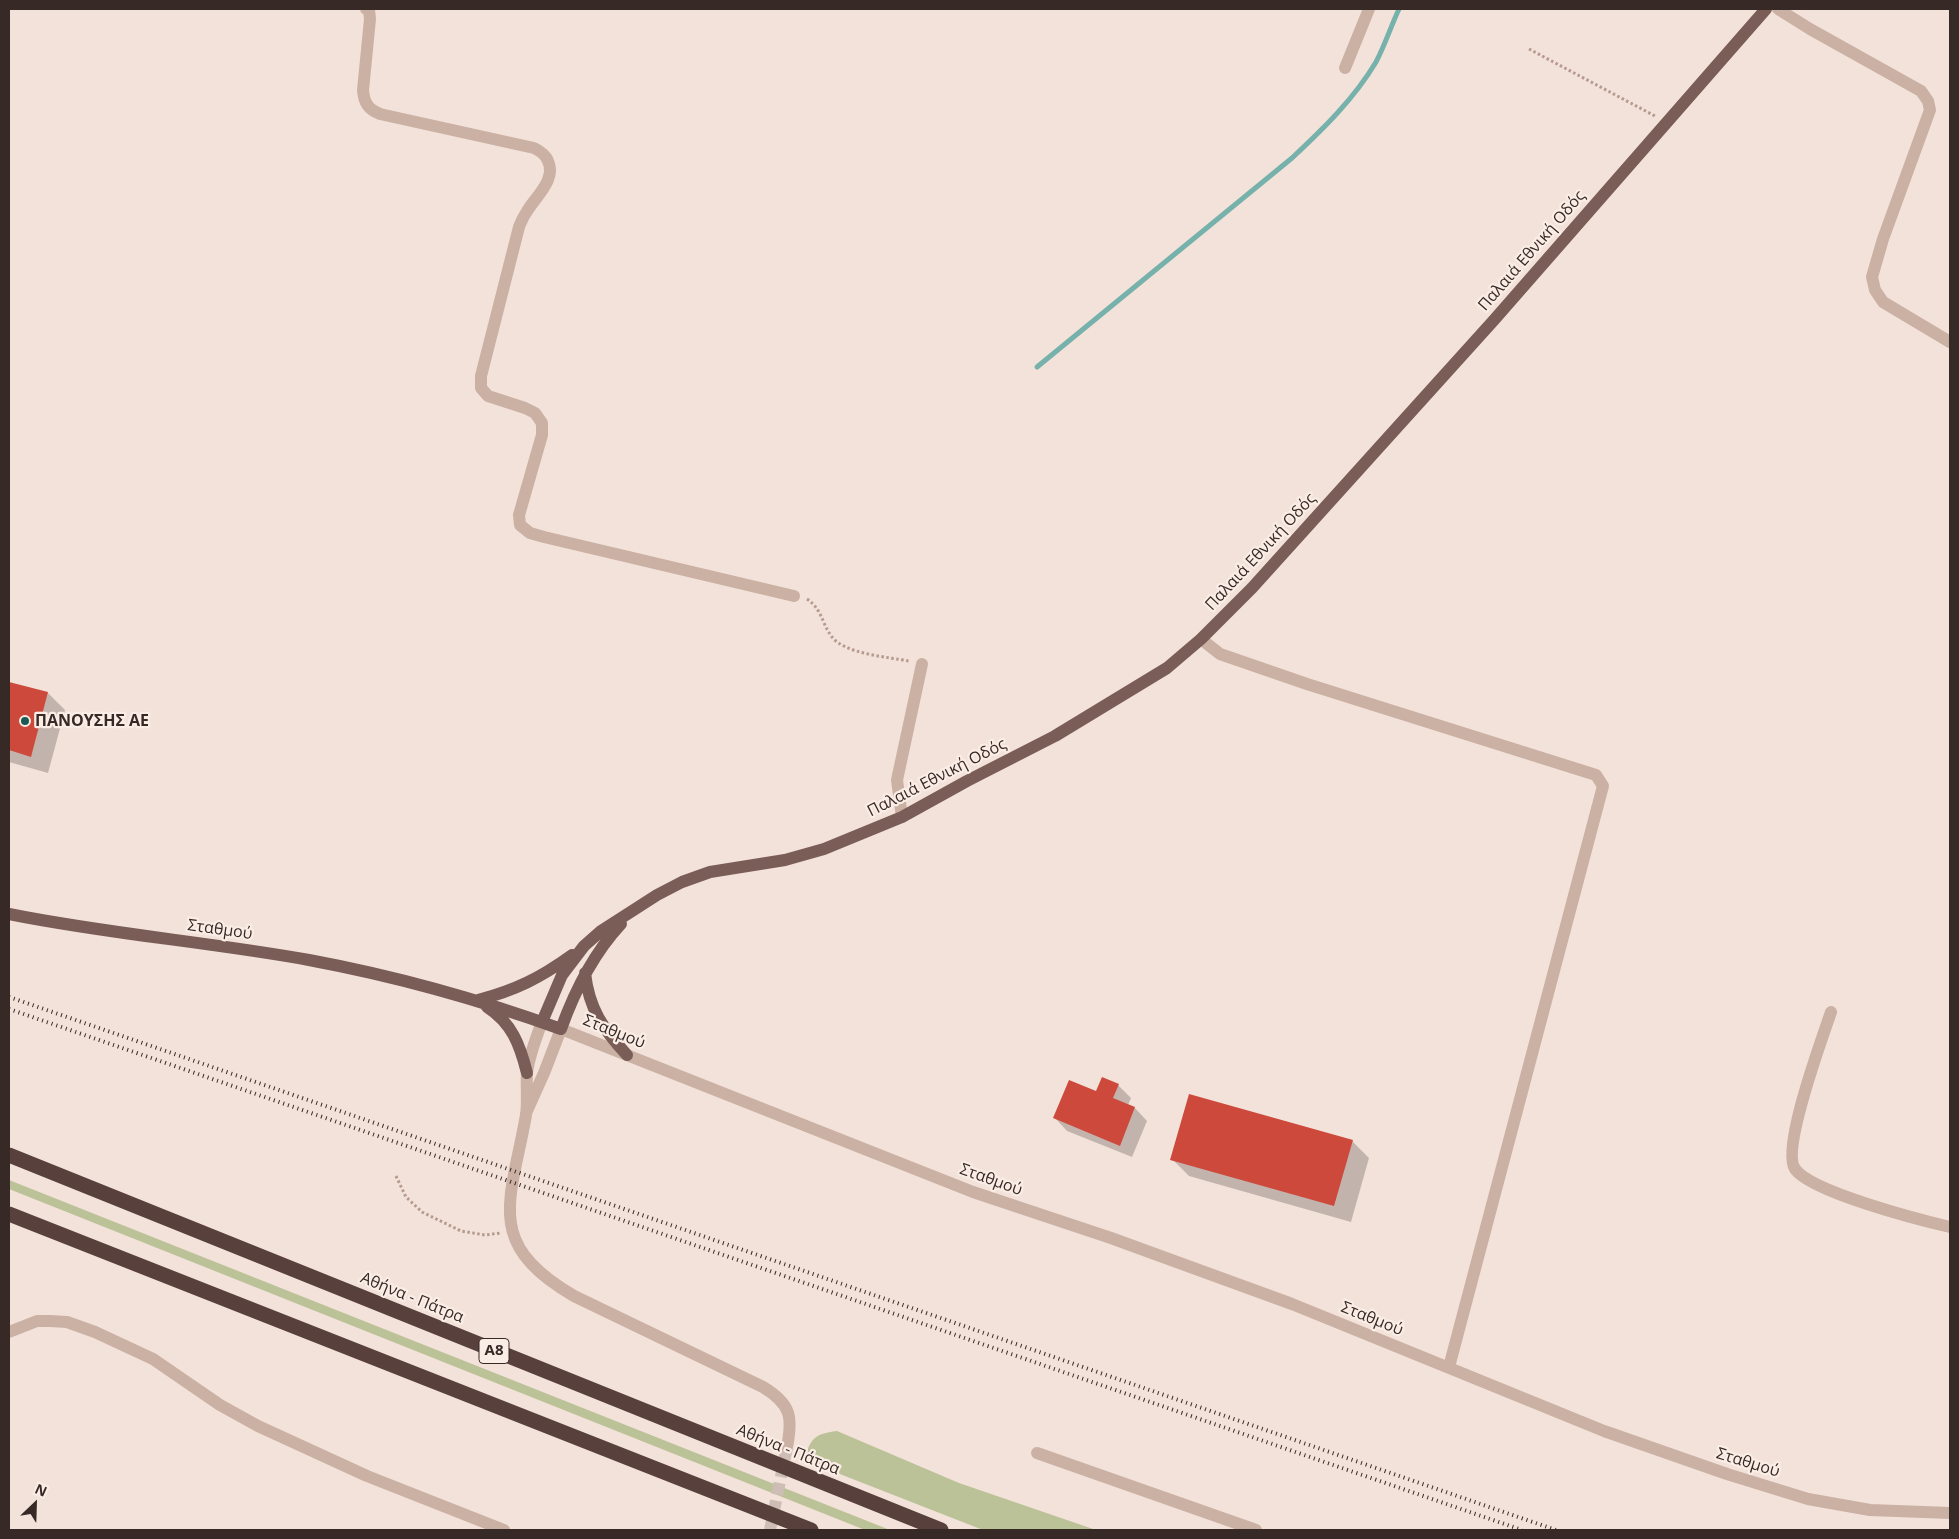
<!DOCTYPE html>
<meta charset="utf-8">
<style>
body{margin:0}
#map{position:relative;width:1959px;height:1539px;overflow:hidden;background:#f3e2d9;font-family:"Open Sans",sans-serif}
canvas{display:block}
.frame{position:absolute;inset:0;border:10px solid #362926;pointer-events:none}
.north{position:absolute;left:10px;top:1479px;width:50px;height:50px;-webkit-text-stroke:4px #faede5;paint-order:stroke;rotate:24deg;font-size:14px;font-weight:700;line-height:20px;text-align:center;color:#362926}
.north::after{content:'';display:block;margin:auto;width:18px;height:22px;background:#362926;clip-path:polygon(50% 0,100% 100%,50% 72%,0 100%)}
</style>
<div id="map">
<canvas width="1959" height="1539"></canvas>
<div class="frame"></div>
<div class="north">N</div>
</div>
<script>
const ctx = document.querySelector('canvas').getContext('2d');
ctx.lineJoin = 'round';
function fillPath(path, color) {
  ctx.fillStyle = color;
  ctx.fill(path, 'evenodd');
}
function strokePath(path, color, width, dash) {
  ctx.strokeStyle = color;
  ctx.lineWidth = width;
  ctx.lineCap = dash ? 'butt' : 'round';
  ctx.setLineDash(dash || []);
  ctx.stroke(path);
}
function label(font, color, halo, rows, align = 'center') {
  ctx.font = font + ' "Open Sans",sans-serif';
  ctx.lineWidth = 4.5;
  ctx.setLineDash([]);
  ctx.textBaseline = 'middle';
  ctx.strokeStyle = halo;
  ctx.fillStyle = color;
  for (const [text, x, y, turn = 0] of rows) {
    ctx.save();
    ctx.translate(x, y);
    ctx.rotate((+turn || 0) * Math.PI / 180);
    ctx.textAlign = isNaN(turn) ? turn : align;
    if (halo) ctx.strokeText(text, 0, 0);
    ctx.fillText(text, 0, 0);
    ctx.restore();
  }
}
fillPath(new Path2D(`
 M 9,1180 L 890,1530 L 865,1530 L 9,1189 Z
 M 837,1431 L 959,1483 L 1096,1530 L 983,1530 L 804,1460 C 811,1438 814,1434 837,1431 Z`), '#bbc298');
fillPath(new Path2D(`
 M 9,683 L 48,693 L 65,710 L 48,773 L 9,762 L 9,764 Z
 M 1118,1085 L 1131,1098 L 1128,1105 L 1135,1108 L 1147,1121 L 1132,1157 L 1067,1131 L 1055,1118 Z
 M 1352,1141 L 1369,1158 L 1351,1222 L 1189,1176 L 1172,1159 Z`), '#0003');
strokePath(new Path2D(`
 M 1037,367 L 1292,158 C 1323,129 1354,99 1376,62 C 1385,45 1391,26 1399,9`), '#76b1ab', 5);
fillPath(new Path2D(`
 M 9,682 L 48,692 L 31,757 L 9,750 Z
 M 1102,1077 L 1119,1084 L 1113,1098 L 1135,1107 L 1120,1146 L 1053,1118 L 1069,1080 L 1096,1091 Z
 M 1189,1094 L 1353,1140 L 1334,1206 L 1170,1160 Z`), '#cd493c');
strokePath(new Path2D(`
 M 770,1530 L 787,1447`), '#cdbdb5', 12, [12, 6]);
strokePath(new Path2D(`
 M 1529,49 L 1655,116
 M 807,599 C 822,609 822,624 832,637 C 845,654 888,657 909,661
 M 396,1176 L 406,1197 L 422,1212 L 461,1231 L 485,1235 L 501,1233`), '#b79a8e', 3, [2.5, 2.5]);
strokePath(new Path2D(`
 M 366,9 L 369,10 L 370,19 L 363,90 C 364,103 368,109 380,114 L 534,148 C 540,151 546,155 548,161 C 557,180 534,198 526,213 C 523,217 521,222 519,227 L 481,376 L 481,388 L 488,396 L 525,408 L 535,413 L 542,423 L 542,435 L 519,515 L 520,525 L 530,533 L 544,537 L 794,596
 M 1778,9 L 1810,29 L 1921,91 L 1928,101 L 1930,110 L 1883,239 L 1872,277 L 1875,290 L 1883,302 L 1950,342
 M 1345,68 L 1369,9
 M 1201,639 L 1220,654 L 1307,684 L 1596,775 L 1603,786 L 1449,1367
 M 902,817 L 897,780 L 922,664
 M 1831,1012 C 1822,1039 1781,1149 1795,1169 C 1811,1192 1920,1220 1950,1227
 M 542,1022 C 536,1038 529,1056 527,1073 C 526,1087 528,1102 526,1115 C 511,1201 483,1243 574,1296 L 763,1387 C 791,1404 793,1417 787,1447
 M 526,1113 L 544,1073 L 561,1029 L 973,1192 L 1111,1238 L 1292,1304 L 1604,1431 L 1727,1474 L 1808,1499 L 1870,1510 L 1950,1513
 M 9,1332 L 37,1321 L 50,1321 L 67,1322 L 95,1332 L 153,1359 L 220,1405 L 258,1426 L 367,1476 L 504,1530
 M 1037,1453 L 1256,1530`), '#cbb0a4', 12);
strokePath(new Path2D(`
 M 9,914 C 108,934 209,942 309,960 C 395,976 478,999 561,1029 C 575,990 593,954 621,924
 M 585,973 C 589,1009 603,1029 627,1055
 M 478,1000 C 516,990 540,978 572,955
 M 487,1007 C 512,1023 520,1045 527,1073
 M 542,1022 L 562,975 L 584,946 L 601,931 L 657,895 L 682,882 L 710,872 L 785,860 L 824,849 L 902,817 L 967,781 L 1055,736 L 1167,668 L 1201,639 L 1252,588 L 1494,320 L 1766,9`), '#795d56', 12);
strokePath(new Path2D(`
 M 9,1155 L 941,1530
 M 9,1214 L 811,1530`), '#58413d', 15);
strokePath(new Path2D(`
 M 9,997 L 1556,1530
 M 9,1009 L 1522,1530`), '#362926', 4, [1, 4]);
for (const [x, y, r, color] of [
 [25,721,5,"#195a54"]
]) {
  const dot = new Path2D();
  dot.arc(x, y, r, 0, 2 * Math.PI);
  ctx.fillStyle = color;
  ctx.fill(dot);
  strokePath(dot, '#faede5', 2);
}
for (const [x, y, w] of [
 [494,1351,30]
]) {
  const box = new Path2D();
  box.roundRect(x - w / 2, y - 12.5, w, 25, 4);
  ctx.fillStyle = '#faede5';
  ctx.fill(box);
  strokePath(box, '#362926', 1);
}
label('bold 15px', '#362926', null, [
 ["Α8",494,1351]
]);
label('16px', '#362926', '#faede5', [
 ["Παλαιά Εθνική Οδός",1532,251,-49],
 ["Παλαιά Εθνική Οδός",1261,552,-47],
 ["Παλαιά Εθνική Οδός",937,778,-27],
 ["Σταθμού",220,930,8],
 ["Σταθμού",614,1032,22],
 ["Σταθμού",991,1180,20],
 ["Αθήνα - Πάτρα",412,1298,22],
 ["Σταθμού",1372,1319,22],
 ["Αθήνα - Πάτρα",788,1450,22],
 ["Σταθμού",1748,1463,17]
]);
label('bold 16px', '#362926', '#faede5', [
 ["ΠΑΝΟΥΣΗΣ ΑΕ",35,721]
], 'left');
</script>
